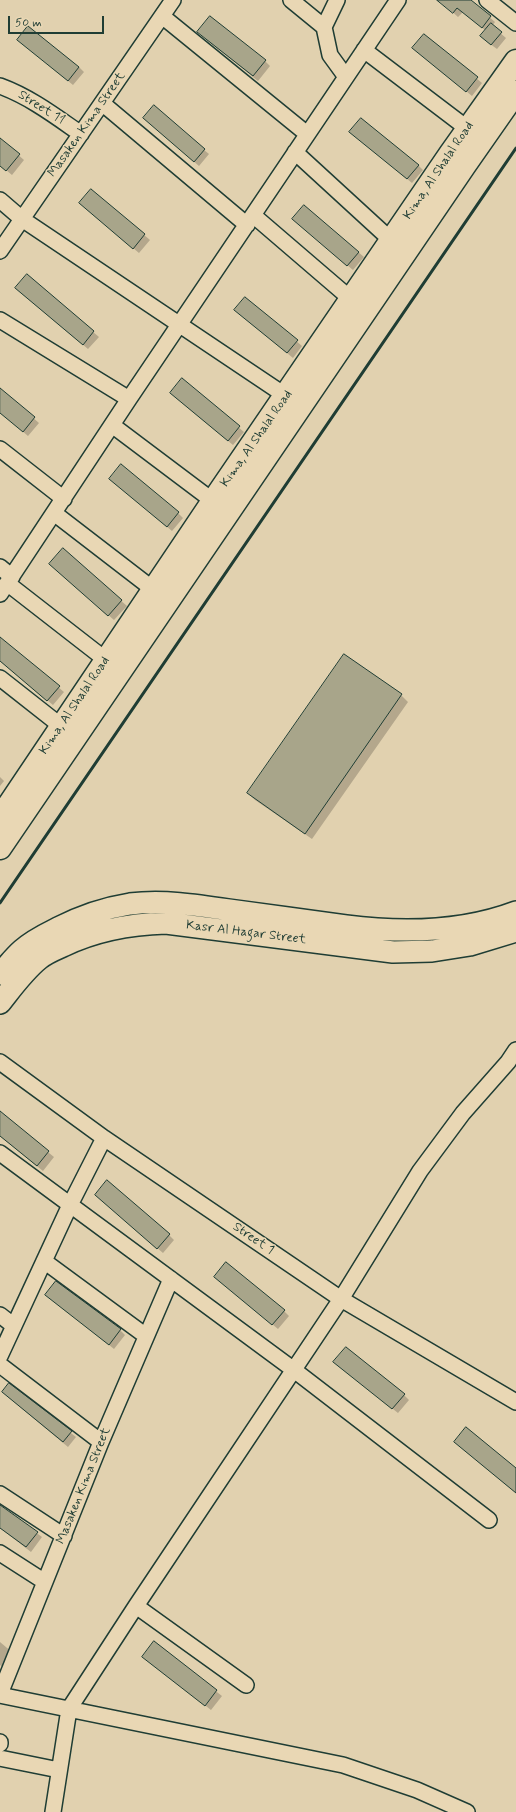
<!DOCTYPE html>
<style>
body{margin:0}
#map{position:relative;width:516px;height:1812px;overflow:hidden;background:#e1d1af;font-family:Mynerve,sans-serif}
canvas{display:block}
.scale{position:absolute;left:8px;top:16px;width:96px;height:18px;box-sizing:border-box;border:2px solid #1f3d34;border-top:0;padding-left:5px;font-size:12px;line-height:14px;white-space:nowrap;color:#1f3d34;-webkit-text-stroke:3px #e9d7b4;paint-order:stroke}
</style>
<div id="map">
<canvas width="516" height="1812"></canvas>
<div class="scale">50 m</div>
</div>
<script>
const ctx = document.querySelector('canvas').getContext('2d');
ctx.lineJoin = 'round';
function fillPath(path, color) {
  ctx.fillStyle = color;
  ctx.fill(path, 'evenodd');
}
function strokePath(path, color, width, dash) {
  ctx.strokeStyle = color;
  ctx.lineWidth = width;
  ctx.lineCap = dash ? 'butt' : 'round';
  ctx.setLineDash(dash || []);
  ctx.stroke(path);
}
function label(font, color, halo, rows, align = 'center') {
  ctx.font = font + ' Mynerve,sans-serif';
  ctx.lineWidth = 3;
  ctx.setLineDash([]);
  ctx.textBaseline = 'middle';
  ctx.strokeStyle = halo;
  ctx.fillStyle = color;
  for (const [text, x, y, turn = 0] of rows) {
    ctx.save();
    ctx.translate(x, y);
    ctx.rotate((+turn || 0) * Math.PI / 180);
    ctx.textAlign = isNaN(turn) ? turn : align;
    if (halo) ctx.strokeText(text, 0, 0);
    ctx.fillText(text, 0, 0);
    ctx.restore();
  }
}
fillPath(new Path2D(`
 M 446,0 L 470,0 L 495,22 L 492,26 L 506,38 L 497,49 L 486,41 L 486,31 L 463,12 L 458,17 L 448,8 Z
 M 424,35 L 482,83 L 472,96 L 414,48 Z
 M 203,37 L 265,61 L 270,66 L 258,81 Z
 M 18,40 L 79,67 L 84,72 L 73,85 Z
 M 149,123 L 204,150 L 209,154 L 199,166 Z
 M 356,137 L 418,165 L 423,170 L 412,183 Z
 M 0,139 L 24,160 L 12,175 L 0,165 Z
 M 91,190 L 150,240 L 139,253 L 85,208 Z
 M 304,206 L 364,257 L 353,270 L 298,224 Z
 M 27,276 L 99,337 L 88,349 L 21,293 Z
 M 246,298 L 302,346 L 293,358 L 241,315 Z
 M 182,380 L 244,432 L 233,445 L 176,398 Z
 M 0,389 L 39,423 L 28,436 L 0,412 Z
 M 115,483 L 178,513 L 183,518 L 172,531 Z
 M 63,550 L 127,606 L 114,620 L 55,569 Z
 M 2,640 L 64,692 L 53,705 L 0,661 L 0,642 Z
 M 401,695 L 408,702 L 312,839 L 255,800 L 248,793 Z
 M 0,777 L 4,781 L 0,786 Z
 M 0,1113 L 54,1157 L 43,1171 L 0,1136 Z
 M 101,1200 L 169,1235 L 174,1240 L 163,1253 Z
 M 215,1277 L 284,1311 L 289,1316 L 278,1329 Z
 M 52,1299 L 120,1330 L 125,1335 L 114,1349 Z
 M 340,1367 L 404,1395 L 409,1400 L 398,1413 Z
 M 9,1385 L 76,1437 L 68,1447 L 8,1397 Z
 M 455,1442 L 516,1469 L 516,1493 L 460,1447 Z
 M 0,1506 L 42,1537 L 31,1552 L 0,1528 Z
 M 0,1642 L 13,1653 L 4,1668 L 0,1665 Z
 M 154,1643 L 222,1696 L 211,1710 L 148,1661 Z`), '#0003');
const building = new Path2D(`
 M 437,0 L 471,0 L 491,16 L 482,28 L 457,8 L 453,13 Z
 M 210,16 L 266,60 L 253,76 L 197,32 Z
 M 491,23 L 502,32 L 491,45 L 480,36 Z
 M 28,26 L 79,67 L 68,81 L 17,40 Z
 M 424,34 L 478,77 L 466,92 L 412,48 Z
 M 154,105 L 205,149 L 194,162 L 143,118 Z
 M 361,118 L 419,165 L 407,179 L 349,132 Z
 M 0,138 L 20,154 L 6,171 L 0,166 Z
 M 91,189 L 145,234 L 133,249 L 79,203 Z
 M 304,205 L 359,252 L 347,266 L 292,219 Z
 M 27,274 L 94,331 L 83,345 L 15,288 Z
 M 245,297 L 298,340 L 287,353 L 234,310 Z
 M 182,378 L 240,426 L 228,441 L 170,393 Z
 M 0,388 L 35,417 L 23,432 L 0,413 Z
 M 121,464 L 179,512 L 167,527 L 109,479 Z
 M 63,548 L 122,600 L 108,616 L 49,564 Z
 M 0,637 L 60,686 L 47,701 L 0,661 Z
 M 344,654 L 402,694 L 305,834 L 247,793 Z
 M 0,1111 L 49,1151 L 37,1166 L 0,1136 Z
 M 107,1180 L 170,1234 L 157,1249 L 95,1195 Z
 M 226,1262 L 285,1310 L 272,1325 L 214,1277 Z
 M 56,1281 L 121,1329 L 109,1345 L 45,1295 Z
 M 346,1347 L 405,1394 L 392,1409 L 333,1362 Z
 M 9,1383 L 72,1431 L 63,1442 L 2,1392 Z
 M 466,1427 L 516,1468 L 516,1493 L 454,1442 Z
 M 0,1505 L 38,1532 L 26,1547 L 0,1528 Z
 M 154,1641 L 217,1690 L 205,1706 L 142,1657 Z`);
fillPath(building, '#a8a58a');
strokePath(building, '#1f3d34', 1);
const minor = new Path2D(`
 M 291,0 L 324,27
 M 337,0 L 324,27 L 330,55 L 346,77
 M 487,0 L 516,23
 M 162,16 L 307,134
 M 364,50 L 468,129
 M 0,86 C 30,97 55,116 81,134
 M 102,103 L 247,225
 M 295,152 L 392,241
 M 0,200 L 22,219 L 286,396
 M 253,215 L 352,300
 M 0,251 L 173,0
 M 0,320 L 129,399
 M 112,425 L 213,501
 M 0,449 L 64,499
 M 54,513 L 154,590
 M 0,567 L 12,577
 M 7,583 L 106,660
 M 0,594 L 129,399 L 398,0
 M 0,678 L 61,726
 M 0,1062 L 104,1138 L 341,1299 L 516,1402
 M 0,1153 L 294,1370 L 489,1520
 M 44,1261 L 146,1336
 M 0,1315 L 14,1326
 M 0,1356 L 70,1205 L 104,1138
 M 0,1365 L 101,1442
 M 0,1494 L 64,1536
 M 0,1553 L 45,1582
 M 136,1606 L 246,1685
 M 0,1694 L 101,1442 L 171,1279
 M 0,1695 L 343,1765 L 417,1790 L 467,1812
 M 0,1742 L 0,1744
 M 0,1758 L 59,1770
 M 53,1812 L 69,1709 L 136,1606 L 341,1299 L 420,1171 L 463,1113 L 508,1062 L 516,1050`);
const secondary = new Path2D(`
 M 0,974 C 7,966 14,957 22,950 C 33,940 46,934 58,928 C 81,916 105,908 130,904 C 163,900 196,905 229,910 C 268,915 307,921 346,926 C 401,933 463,932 516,912
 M 0,1003 C 12,988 24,971 39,959 C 46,953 54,950 63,946 C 96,930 129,924 166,923 L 393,952 L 432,951 L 470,945 L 516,931`);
const trunk = new Path2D(`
 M 0,818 L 213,501 L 450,154 L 516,61
 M 0,848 L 465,165 L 516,92`);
strokePath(minor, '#1f3d34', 18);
strokePath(secondary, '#1f3d34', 24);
strokePath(trunk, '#1f3d34', 25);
strokePath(minor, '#e9d7b4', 15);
strokePath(secondary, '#e9d7b4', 21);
strokePath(trunk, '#e9d7b4', 22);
strokePath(new Path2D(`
 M 0,903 L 516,148`), '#1f3d34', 3);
label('13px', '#1f3d34', '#e9d7b4', [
 ["Street 11",41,108,32],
 ["Masaken Kima Street",87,125,-55],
 ["Kima, Al Shalal Road",439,171,-56],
 ["Kima, Al Shalal Road",257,439,-55],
 ["Kima, Al Shalal Road",75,706,-56],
 ["Kasr Al Hagar Street",246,933,7],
 ["Street 1",253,1239,34],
 ["Masaken Kima Street",84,1486,-68]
]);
</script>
